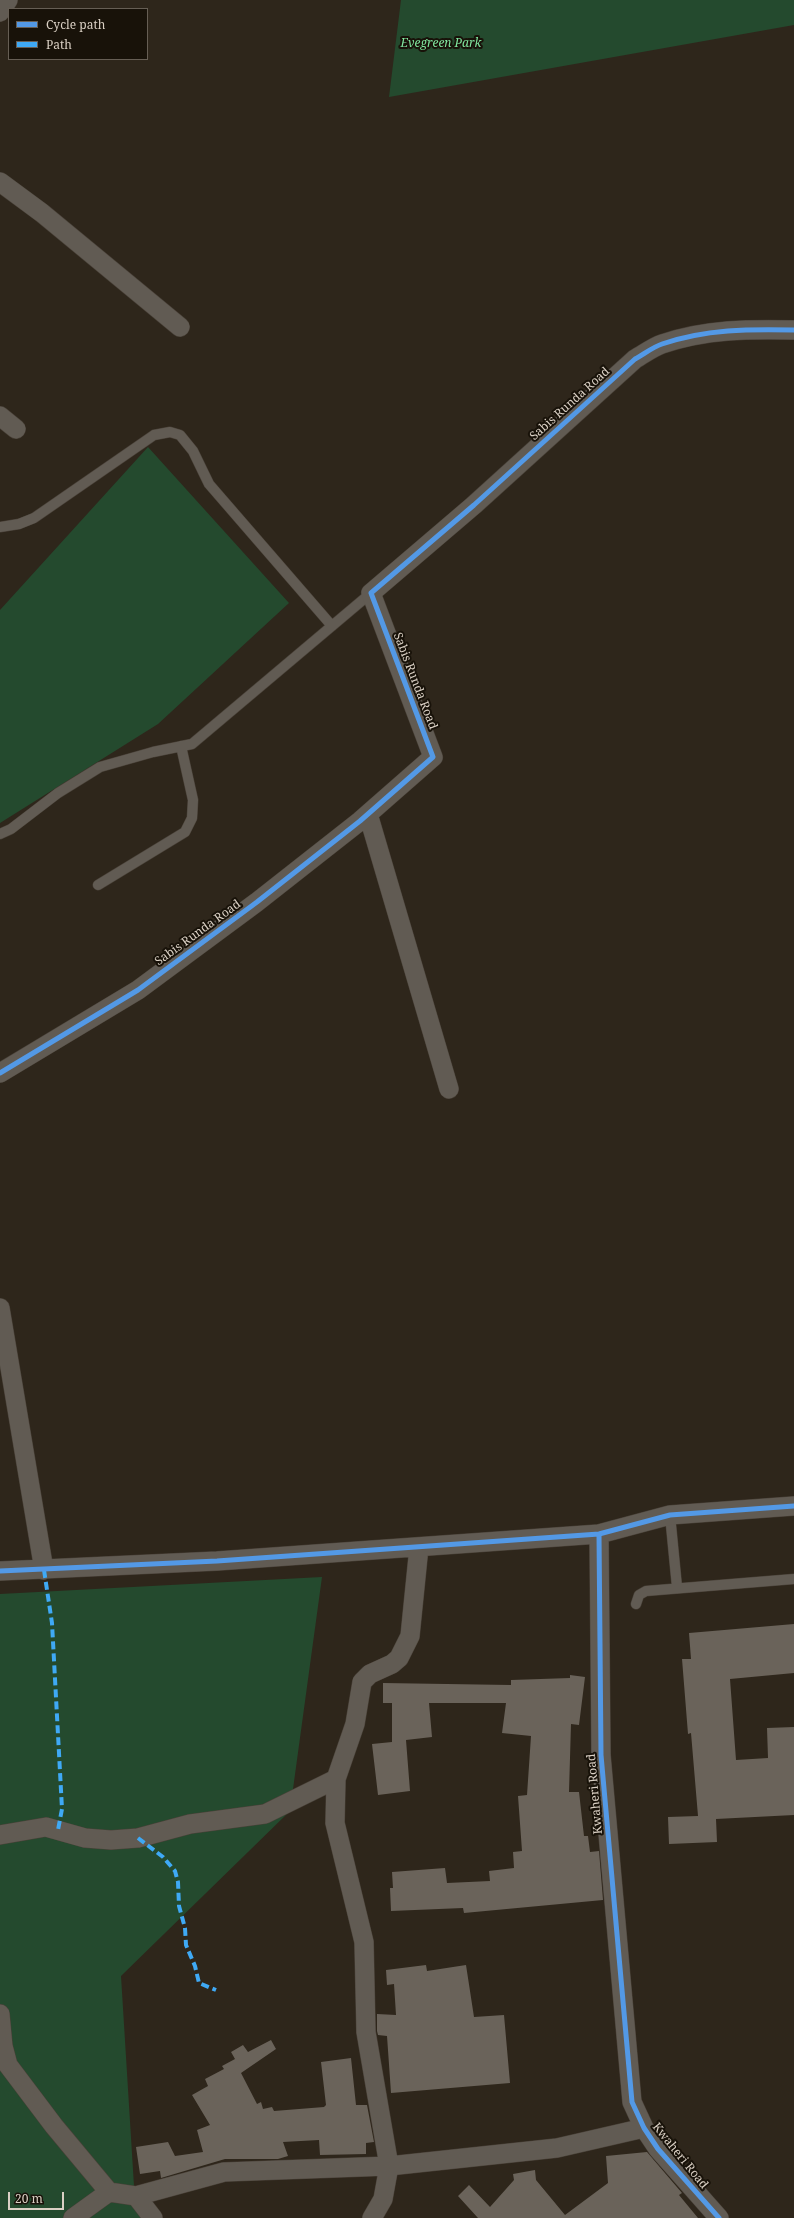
<!DOCTYPE html>
<style>
body{margin:0}
#map{position:relative;width:794px;height:2218px;overflow:hidden;background:#2e261b;font-family:"Noto Serif",serif}
canvas{display:block}
.legend{position:absolute;left:8px;top:8px;width:140px;height:52px;box-sizing:border-box;background:#181209;border:1px solid #665e54;margin:0;padding:5px 7px;list-style:none;font-size:12px;color:#dad0c4}
.legend li{display:flex;align-items:center;gap:8px;height:20px}
.legend b{width:20px;border:1px solid #665e54}
.scale{position:absolute;left:8px;top:2192px;width:56px;height:18px;box-sizing:border-box;border:2px solid #dad0c4;border-top:0;padding-left:5px;font-size:12px;line-height:14px;white-space:nowrap;color:#dad0c4;-webkit-text-stroke:3px #181209;paint-order:stroke}
</style>
<div id="map">
<canvas width="794" height="2218"></canvas>
<ul class="legend">
<li><b style="height:5px;background:#5399e6"></b>Cycle path</li>
<li><b style="height:5px;background:#3fa9f5"></b>Path</li>
</ul>
<div class="scale">20 m</div>
</div>
<script>
const ctx = document.querySelector('canvas').getContext('2d');
ctx.lineJoin = 'round';
function fillPath(path, color) {
  ctx.fillStyle = color;
  ctx.fill(path, 'evenodd');
}
function strokePath(path, color, width, dash) {
  ctx.strokeStyle = color;
  ctx.lineWidth = width;
  ctx.lineCap = dash ? 'butt' : 'round';
  ctx.setLineDash(dash || []);
  ctx.stroke(path);
}
function label(font, color, halo, rows, align = 'center') {
  ctx.font = font + ' "Noto Serif",serif';
  ctx.lineWidth = 4;
  ctx.setLineDash([]);
  ctx.textBaseline = 'middle';
  ctx.strokeStyle = halo;
  ctx.fillStyle = color;
  for (const [text, x, y, turn = 0] of rows) {
    ctx.save();
    ctx.translate(x, y);
    ctx.rotate((+turn || 0) * Math.PI / 180);
    ctx.textAlign = isNaN(turn) ? turn : align;
    if (halo) ctx.strokeText(text, 0, 0);
    ctx.fillText(text, 0, 0);
    ctx.restore();
  }
}
fillPath(new Path2D(`
 M 401,0 L 794,0 L 794,25 L 389,97 Z
 M 148,447 L 289,603 L 158,724 L 0,823 L 0,610 Z
 M 322,1577 L 290,1811 L 121,1976 L 134,2186 L 158,2218 L 0,2218 L 0,1594 Z`), '#244a2e');
fillPath(new Path2D(`
 M 794,1624 L 794,1673 L 730,1679 L 736,1760 L 768,1758 L 767,1728 L 794,1727 L 794,1815 L 716,1819 L 717,1842 L 669,1844 L 668,1817 L 698,1816 L 691,1733 L 688,1734 L 682,1659 L 691,1659 L 689,1633 Z
 M 570,1675 L 585,1677 L 579,1725 L 571,1724 L 569,1792 L 579,1792 L 584,1836 L 588,1836 L 590,1852 L 599,1851 L 603,1900 L 464,1913 L 463,1908 L 391,1911 L 390,1888 L 393,1888 L 392,1872 L 445,1868 L 447,1883 L 490,1881 L 489,1871 L 514,1868 L 513,1852 L 522,1851 L 518,1796 L 527,1795 L 531,1736 L 502,1733 L 506,1703 L 429,1703 L 432,1737 L 406,1740 L 410,1791 L 378,1795 L 372,1744 L 392,1742 L 392,1703 L 383,1703 L 383,1683 L 511,1685 L 511,1680 L 570,1678 Z
 M 426,1965 L 427,1971 L 466,1965 L 474,2017 L 504,2015 L 510,2083 L 391,2093 L 387,2036 L 378,2035 L 377,2031 L 377,2014 L 396,2015 L 394,1984 L 387,1985 L 386,1970 Z
 M 271,2040 L 276,2049 L 241,2073 L 257,2104 L 261,2102 L 263,2109 L 272,2107 L 274,2111 L 324,2107 L 326,2105 L 321,2062 L 351,2058 L 356,2105 L 367,2105 L 374,2142 L 366,2143 L 366,2154 L 320,2155 L 319,2140 L 283,2142 L 288,2156 L 278,2159 L 225,2159 L 161,2178 L 160,2171 L 140,2174 L 136,2147 L 168,2142 L 175,2156 L 203,2152 L 197,2130 L 210,2125 L 192,2095 L 208,2086 L 205,2079 L 224,2069 L 222,2066 L 235,2059 L 231,2052 L 243,2045 L 248,2052 Z
 M 647,2152 L 682,2193 L 679,2195 L 698,2218 L 478,2218 L 458,2196 L 469,2185 L 490,2207 L 514,2180 L 513,2174 L 535,2170 L 536,2180 L 565,2215 L 608,2183 L 606,2156 Z`), '#6a635a');
const lane = new Path2D(`
 M 0,527 L 19,524 L 34,518 L 154,435 L 170,432 L 180,435 L 193,451 L 209,484 L 332,626
 M 0,834 L 11,829 L 58,793 L 100,767 L 153,752 L 192,744 L 371,593
 M 98,885 L 185,832 L 192,818 L 193,800 L 181,746
 M 670,1515 L 677,1587
 M 636,1604 L 639,1595 L 646,1591 L 794,1579`);
const street = new Path2D(`
 M 0,12 L 8,0
 M 0,182 L 42,213 L 180,327
 M 0,416 L 16,429
 M 368,814 L 449,1089
 M 0,1073 L 138,990 L 257,902 L 360,821 L 433,757 L 371,593 L 474,505 L 635,359 C 644,354 653,347 662,344 C 706,329 749,329 794,330
 M 0,1308 L 44,1570
 M 599,1534 L 601,1755 L 632,2102 L 644,2128 L 658,2149 L 719,2218
 M 0,1571 L 217,1561 L 599,1534 L 670,1515 L 794,1506
 M 0,1835 L 46,1827 L 85,1838 L 111,1840 L 138,1838 L 190,1824 L 265,1814 L 336,1779
 M 0,2014 L 3,2046 L 8,2065 L 54,2126 L 109,2192
 M 136,2196 L 153,2218
 M 73,2218 L 109,2192 L 136,2196 L 224,2172 L 389,2166 L 557,2148 L 644,2128
 M 372,2218 L 383,2199 L 389,2166 L 366,2032 L 364,1942 L 335,1823 L 336,1779 L 355,1724 L 362,1682 L 370,1674 L 392,1664 L 399,1658 L 410,1636 L 419,1547`);
strokePath(lane, '#494138', 11);
strokePath(street, '#494138', 20);
strokePath(lane, '#615b53', 10);
strokePath(street, '#615b53', 19);
strokePath(new Path2D(`
 M 44,1570 L 52,1623 L 62,1809 L 58,1830
 M 138,1838 L 163,1857 L 175,1871 L 178,1882 L 179,1906 L 185,1928 L 186,1945 L 195,1966 L 199,1983 L 216,1990`), '#3fa9f5', 4, [8, 4]);
strokePath(new Path2D(`
 M 0,1073 L 138,990 L 257,902 L 360,821 L 433,757 L 371,593 L 474,505 L 635,359 C 644,354 653,347 662,344 C 706,329 749,329 794,330
 M 599,1534 L 601,1755 L 632,2102 L 644,2128 L 658,2149 L 719,2218
 M 0,1571 L 217,1561 L 599,1534 L 670,1515 L 794,1506`), '#5399e6', 5);
label('italic 12px', '#80e69f', '#181209', [
 ["Evegreen Park",441,44]
]);
label('12px', '#dad0c4', '#181209', [
 ["Sabis Runda Road",570,404,-42],
 ["Sabis Runda Road",415,681,69],
 ["Sabis Runda Road",198,933,-36],
 ["Kwaheri Road",595,1794,-95],
 ["Kwaheri Road",680,2156,51]
]);
</script>
